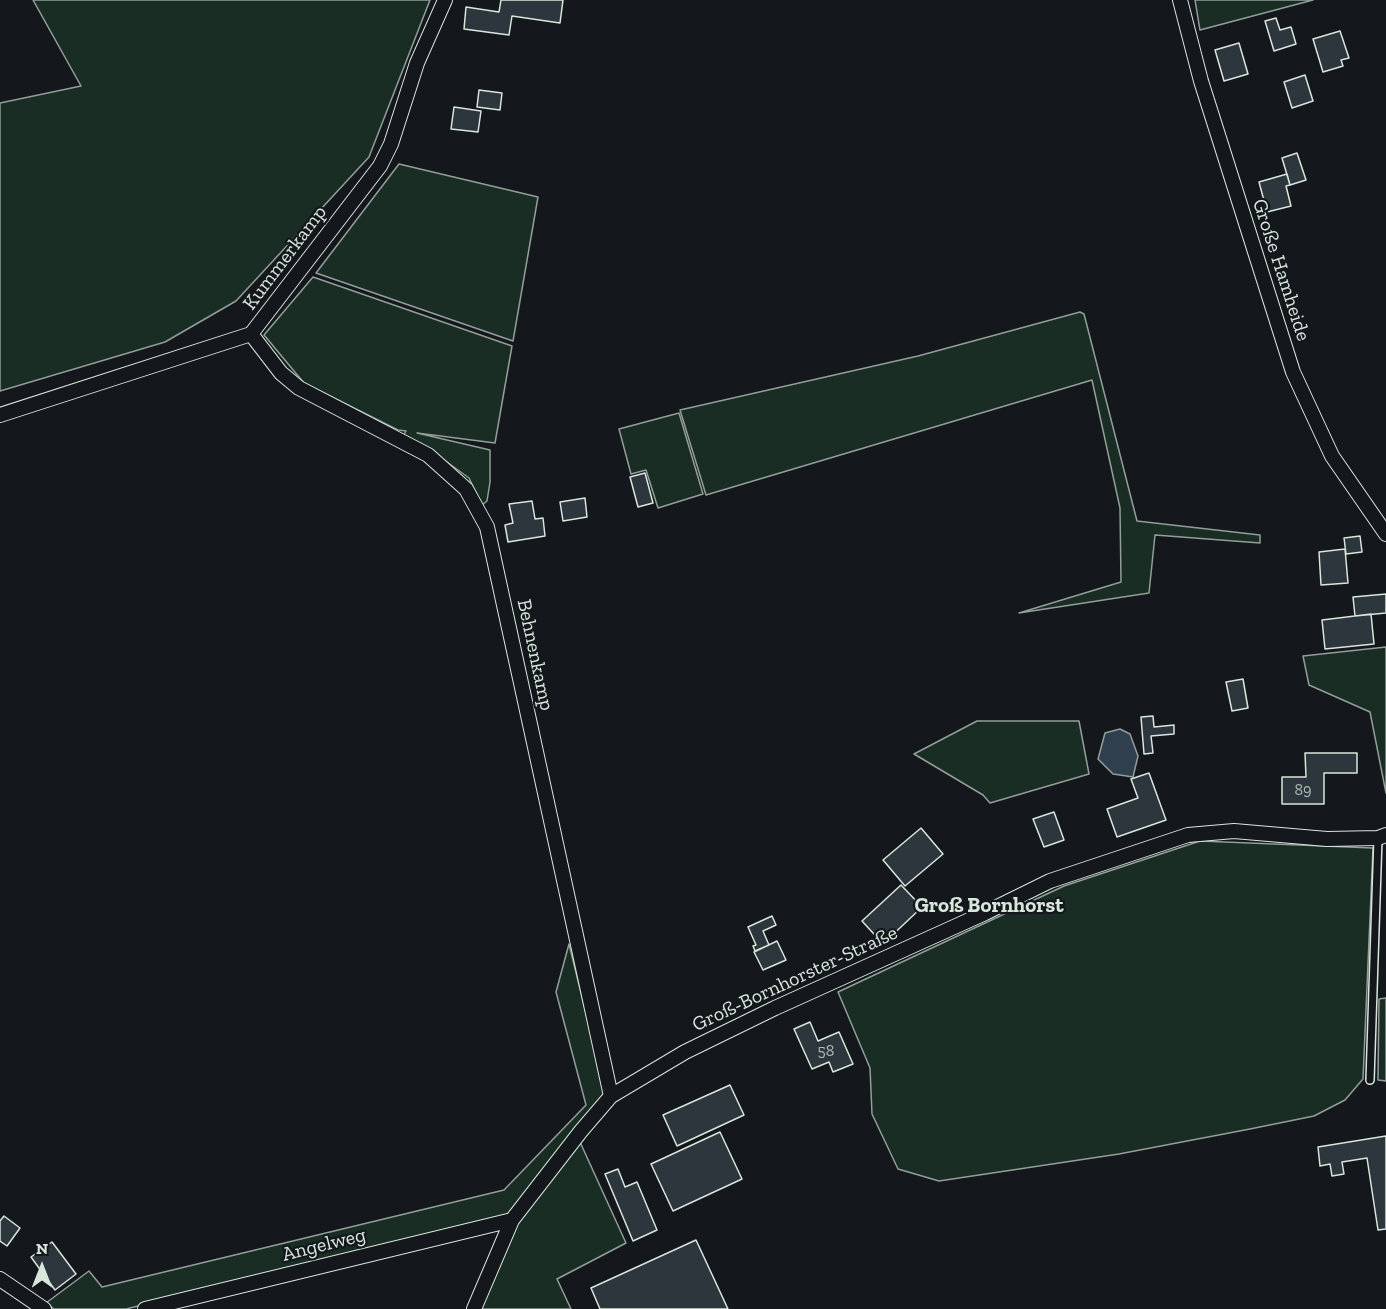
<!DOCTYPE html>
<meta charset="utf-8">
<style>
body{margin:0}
#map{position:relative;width:1386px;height:1309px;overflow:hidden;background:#14181c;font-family:"Zilla Slab",serif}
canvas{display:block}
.north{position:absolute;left:12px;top:1237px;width:60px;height:60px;-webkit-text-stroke:4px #14181c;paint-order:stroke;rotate:0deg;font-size:16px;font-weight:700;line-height:24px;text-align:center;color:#d8e6dc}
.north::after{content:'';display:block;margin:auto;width:21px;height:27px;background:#d8e6dc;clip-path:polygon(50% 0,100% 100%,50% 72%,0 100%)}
</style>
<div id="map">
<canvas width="1386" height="1309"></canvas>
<div class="north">N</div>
</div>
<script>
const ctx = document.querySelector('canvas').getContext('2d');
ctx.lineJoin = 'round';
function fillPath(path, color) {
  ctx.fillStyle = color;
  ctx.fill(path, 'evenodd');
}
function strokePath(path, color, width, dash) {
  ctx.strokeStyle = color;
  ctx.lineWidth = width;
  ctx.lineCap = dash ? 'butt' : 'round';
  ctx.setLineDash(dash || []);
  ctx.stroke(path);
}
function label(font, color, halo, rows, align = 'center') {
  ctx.font = font + ' "Zilla Slab",serif';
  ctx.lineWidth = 4.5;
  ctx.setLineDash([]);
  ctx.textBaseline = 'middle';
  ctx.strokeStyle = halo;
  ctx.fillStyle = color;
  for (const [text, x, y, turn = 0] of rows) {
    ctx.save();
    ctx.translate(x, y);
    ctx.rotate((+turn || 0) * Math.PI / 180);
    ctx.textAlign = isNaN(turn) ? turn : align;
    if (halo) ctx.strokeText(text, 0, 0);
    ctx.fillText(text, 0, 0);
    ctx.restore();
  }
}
const green = new Path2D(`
 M 33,0 L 430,0 L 369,157 L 236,301 L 165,342 L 0,391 L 0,103 L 81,86 Z
 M 1195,0 L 1313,0 L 1200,30 Z
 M 399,164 L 538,197 L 513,341 L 316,273 Z
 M 313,277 L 512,346 L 495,443 L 417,433 L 490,450 L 490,482 L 487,501 L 482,505 L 469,478 L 433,452 L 402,438 L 406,431 L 398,430 L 304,383 L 264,335 Z
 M 1080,312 L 1084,314 L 1137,521 L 1260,535 L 1260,543 L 1155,535 L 1149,593 L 1019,613 L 1121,582 L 1120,508 L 1092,380 L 706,495 L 680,410 L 918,356 Z
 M 679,413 L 703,494 L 658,508 L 646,470 L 631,474 L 619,429 Z
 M 1386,647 L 1386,793 L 1370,712 L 1309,685 L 1303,656 Z
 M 977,721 L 1079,721 L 1089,774 L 990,803 L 983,795 L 914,754 Z
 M 1200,841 L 1373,848 L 1363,1079 L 1345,1100 L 1314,1116 L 1250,1129 L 1119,1154 L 939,1181 L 898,1169 L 872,1114 L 870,1068 L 838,992 L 1064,886 Z
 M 569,944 L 606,1095 L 511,1214 L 126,1309 L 54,1309 L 46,1303 L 89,1271 L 102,1287 L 504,1190 L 586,1105 L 556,992 Z
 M 1386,998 L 1386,1081 L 1378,1080 L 1379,999 Z
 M 580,1142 L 626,1243 L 557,1279 L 571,1309 L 481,1309 L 518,1220 Z`);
fillPath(green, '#1a2d24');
strokePath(green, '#939e99', 1.5);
const water = new Path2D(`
 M 1120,729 L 1130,734 L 1138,756 L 1133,777 L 1113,774 L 1098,759 L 1105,733 Z`);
fillPath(water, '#2f3f4d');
strokePath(water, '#939e99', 1.5);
const building = new Path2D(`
 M 501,0 L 563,0 L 560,23 L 512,16 L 509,35 L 464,29 L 466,7 L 499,12 Z
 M 1276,18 L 1280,30 L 1291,27 L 1296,44 L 1274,51 L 1265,21 Z
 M 1340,31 L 1349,58 L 1341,60 L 1343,66 L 1323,72 L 1313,39 Z
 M 1239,43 L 1248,74 L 1224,81 L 1215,50 Z
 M 1305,75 L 1313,101 L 1292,108 L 1284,82 Z
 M 479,90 L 502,93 L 500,110 L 477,107 Z
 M 454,107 L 481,111 L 478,132 L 451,129 Z
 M 1297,153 L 1306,180 L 1290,185 L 1282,158 Z
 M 1287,174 L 1290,185 L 1286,186 L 1291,206 L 1267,212 L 1259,182 Z
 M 645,473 L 653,503 L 638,507 L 630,477 Z
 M 585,498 L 587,517 L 563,521 L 560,502 Z
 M 532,501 L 535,519 L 543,518 L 545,536 L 508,542 L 505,525 L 513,523 L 509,504 Z
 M 1360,536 L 1362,552 L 1346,554 L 1344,538 Z
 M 1345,549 L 1348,583 L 1321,585 L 1319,552 Z
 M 1386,594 L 1386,613 L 1355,616 L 1353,597 Z
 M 1371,614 L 1374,644 L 1325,649 L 1322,620 Z
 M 1243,679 L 1248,708 L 1232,711 L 1226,682 Z
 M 1153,716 L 1154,727 L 1174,725 L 1174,734 L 1151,736 L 1153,753 L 1144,754 L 1141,717 Z
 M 1305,753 L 1357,753 L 1357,773 L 1324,773 L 1324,804 L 1282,804 L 1282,777 L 1306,777 Z
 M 1149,773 L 1166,820 L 1117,837 L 1107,809 L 1138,798 L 1131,779 Z
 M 1054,812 L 1064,840 L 1044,847 L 1033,819 Z
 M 921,828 L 943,854 L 905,886 L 883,860 Z
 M 901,885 L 922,907 L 883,944 L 862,921 Z
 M 772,916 L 776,925 L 763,931 L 769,945 L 755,951 L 753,946 L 756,945 L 748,927 Z
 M 777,941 L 786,960 L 763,970 L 754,952 Z
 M 810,1022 L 818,1041 L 839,1032 L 853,1064 L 833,1072 L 829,1062 L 812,1069 L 794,1029 Z
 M 730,1085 L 744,1115 L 677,1146 L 663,1115 Z
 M 720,1132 L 742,1179 L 673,1211 L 651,1164 Z
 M 1386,1136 L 1386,1229 L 1378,1230 L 1367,1158 L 1342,1162 L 1344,1174 L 1332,1176 L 1330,1164 L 1320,1166 L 1318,1147 Z
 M 618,1169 L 625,1187 L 637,1182 L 657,1230 L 633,1241 L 605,1174 Z
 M 4,1216 L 20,1228 L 7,1246 L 0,1241 L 0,1221 Z
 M 696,1240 L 728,1309 L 600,1309 L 591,1288 Z
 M 52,1242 L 76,1274 L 55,1290 L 31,1257 Z`);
fillPath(building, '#2c363c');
strokePath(building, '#d8e6dc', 1.5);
const service = new Path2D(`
 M 1370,1080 L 1378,838`);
const minor = new Path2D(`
 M 1180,0 L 1201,81 L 1293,372 L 1332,456 L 1386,534
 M 251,334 L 281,373 L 299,388 L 428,455 L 466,489 L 487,527 L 611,1096
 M 0,415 L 251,334 L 380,166 L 391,144 L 417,63 L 445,0
 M 0,1279 L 44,1309
 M 145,1309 L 512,1220
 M 474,1309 L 512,1220 L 581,1131 L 611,1096 L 685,1052 L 775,1008 L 985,913 L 1050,881 L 1188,835 L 1234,831 L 1327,839 L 1378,838 L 1386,835`);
strokePath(service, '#d8e6dc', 10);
strokePath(minor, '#d8e6dc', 16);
strokePath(service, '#14181c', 7);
strokePath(minor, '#14181c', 14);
label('16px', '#adbab4', null, [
 ["89",1303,790],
 ["58",826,1051]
]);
label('20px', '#d8e6dc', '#14181c', [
 ["Kummerkamp",285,258,-53],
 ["Große Hamheide",1281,270,72],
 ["Behnenkamp",535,655,78],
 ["Groß-Bornhorster-Straße",795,979,-25],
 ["Angelweg",324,1245,-14]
]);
label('bold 21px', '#d8e6dc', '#14181c', [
 ["Groß Bornhorst",989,906]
]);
</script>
